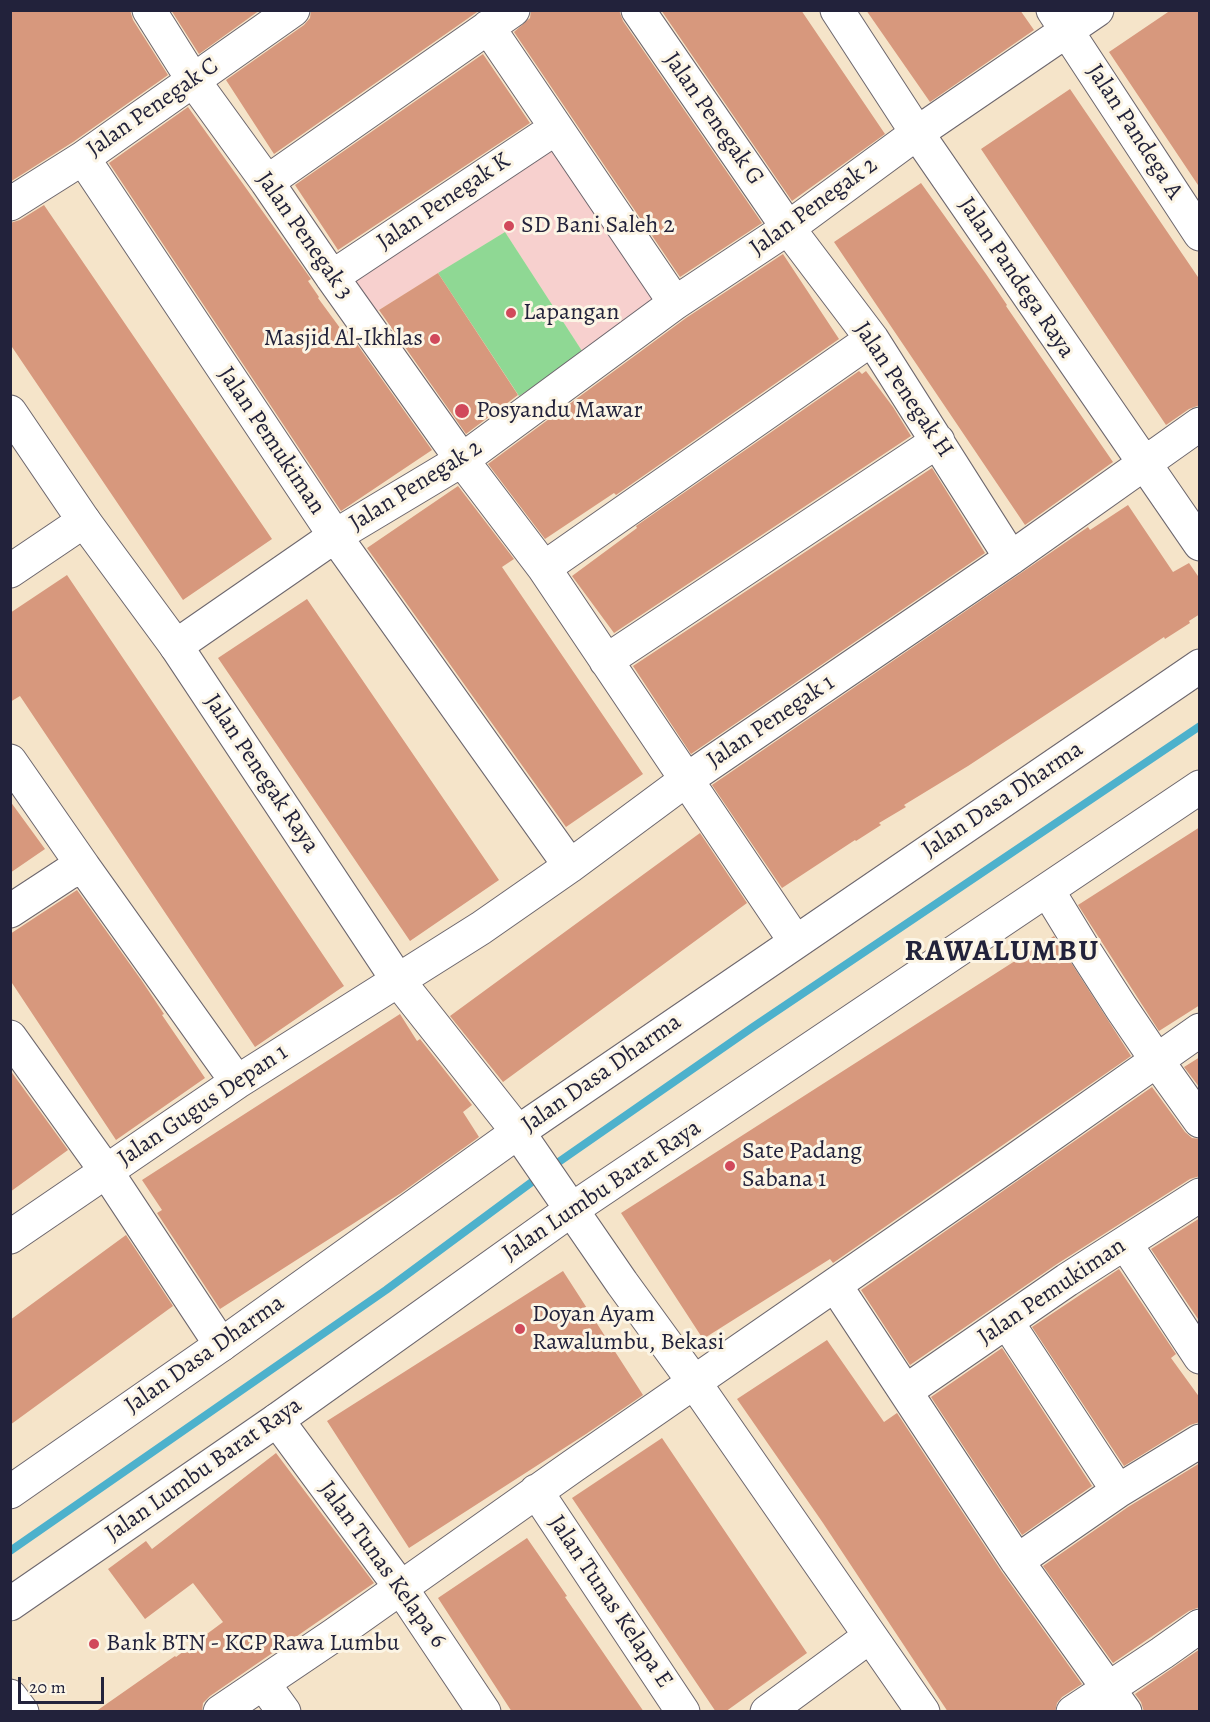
<!DOCTYPE html>
<style>
body{margin:0}
#map{position:relative;width:1210px;height:1722px;overflow:hidden;background:#f5e4c9;font-family:Alegreya,serif}
canvas{display:block}
.frame{position:absolute;inset:0;border:12px solid #22223b;pointer-events:none}
.scale{position:absolute;left:18px;top:1677px;width:86px;height:27px;box-sizing:border-box;border:3px solid #22223b;border-top:0;padding-left:8px;font-size:18px;line-height:21px;white-space:nowrap;color:#22223b;-webkit-text-stroke:4px #fcf5e5;paint-order:stroke}
</style>
<div id="map">
<canvas width="1210" height="1722"></canvas>
<div class="frame"></div>
<div class="scale">20 m</div>
</div>
<script>
const ctx = document.querySelector('canvas').getContext('2d');
ctx.lineJoin = 'round';
function fillPath(path, color) {
  ctx.fillStyle = color;
  ctx.fill(path, 'evenodd');
}
function strokePath(path, color, width, dash) {
  ctx.strokeStyle = color;
  ctx.lineWidth = width;
  ctx.lineCap = dash ? 'butt' : 'round';
  ctx.setLineDash(dash || []);
  ctx.stroke(path);
}
function label(font, color, halo, rows, align = 'center') {
  ctx.font = font + ' Alegreya,serif';
  ctx.lineWidth = 6;
  ctx.setLineDash([]);
  ctx.textBaseline = 'middle';
  ctx.strokeStyle = halo;
  ctx.fillStyle = color;
  for (const [text, x, y, turn = 0] of rows) {
    ctx.save();
    ctx.translate(x, y);
    ctx.rotate((+turn || 0) * Math.PI / 180);
    ctx.textAlign = isNaN(turn) ? turn : align;
    if (halo) ctx.strokeText(text, 0, 0);
    ctx.fillText(text, 0, 0);
    ctx.restore();
  }
}
fillPath(new Path2D(`
 M 556,144 L 658,307 L 584,354 L 505,232 L 374,313 L 348,273 Z`), '#f7d0ce');
fillPath(new Path2D(`
 M 505,232 L 584,354 L 519,396 L 438,273 Z`), '#8fd894');
strokePath(new Path2D(`
 M 550,1168 L 753,1027 L 1200,726
 M 10,1551 L 386,1290 L 540,1176`), '#4db1cc', 8);
fillPath(new Path2D(`
 M 10,10 L 130,10 L 133,20 L 168,75 L 73,142 L 10,182 Z
 M 171,10 L 260,10 L 199,54 Z
 M 311,10 L 480,10 L 274,154 L 226,80 L 304,25 L 310,18 Z
 M 531,10 L 619,10 L 623,21 L 762,223 L 680,277 L 514,32 L 530,18 Z
 M 661,10 L 801,10 L 885,134 L 792,201 Z
 M 866,10 L 1020,10 L 1034,30 L 930,102 Z
 M 1171,10 L 1200,10 L 1200,188 L 1109,52 Z
 M 483,54 L 530,123 L 338,250 L 295,185 Z
 M 1070,89 L 1200,280 L 1200,405 L 1189,409 L 1166,425 L 981,149 Z
 M 188,107 L 311,279 L 308,281 L 319,297 L 318,298 L 343,332 L 347,330 L 432,450 L 341,511 L 109,163 Z
 M 921,183 L 986,274 L 1007,305 L 1006,306 L 1113,462 L 1025,525 L 834,242 Z
 M 44,205 L 272,539 L 183,600 L 10,344 L 10,223 L 20,220 Z
 M 783,254 L 839,339 L 616,495 L 614,493 L 545,539 L 488,464 L 686,318 Z
 M 438,273 L 518,395 L 466,434 L 379,310 Z
 M 859,371 L 862,374 L 866,371 L 893,407 L 911,436 L 614,633 L 572,576 L 637,528 L 636,526 Z
 M 932,468 L 985,553 L 691,754 L 633,666 Z
 M 458,486 L 514,559 L 502,567 L 643,774 L 566,827 L 367,548 Z
 M 1128,505 L 1173,572 L 1189,563 L 1200,579 L 1200,614 L 1189,621 L 1190,623 L 1165,639 L 1164,637 L 968,766 L 904,805 L 906,807 L 879,823 L 881,825 L 856,841 L 855,840 L 782,888 L 712,785 L 1088,527 L 1090,530 Z
 M 67,575 L 344,986 L 255,1047 L 20,696 L 10,702 L 10,613 Z
 M 307,599 L 499,880 L 410,941 L 218,658 Z
 M 10,801 L 45,849 L 10,873 Z
 M 1200,827 L 1200,1005 L 1159,1031 L 1078,905 Z
 M 700,833 L 747,903 L 503,1082 L 450,1016 Z
 M 77,890 L 142,981 L 164,1014 L 162,1015 L 205,1078 L 116,1140 L 10,980 L 10,934 Z
 M 1054,936 L 1131,1056 L 833,1263 L 830,1259 L 703,1339 L 621,1213 Z
 M 400,1014 L 417,1041 L 420,1039 L 472,1105 L 463,1112 L 479,1137 L 401,1193 L 220,1309 L 157,1213 L 162,1210 L 142,1180 Z
 M 1200,1057 L 1200,1088 L 1184,1067 Z
 M 10,1070 L 68,1150 L 10,1192 Z
 M 1152,1087 L 1185,1132 L 1192,1138 L 1200,1139 L 1200,1176 L 1190,1179 L 1057,1264 L 910,1365 L 861,1290 Z
 M 1200,1218 L 1200,1322 L 1151,1249 Z
 M 126,1235 L 173,1306 L 10,1425 L 10,1320 Z
 M 1119,1269 L 1176,1354 L 1171,1358 L 1200,1398 L 1200,1422 L 1190,1425 L 1124,1466 L 1032,1327 Z
 M 563,1271 L 643,1395 L 586,1434 L 409,1548 L 327,1421 Z
 M 827,1340 L 884,1422 L 897,1413 L 1002,1572 L 1082,1684 L 1062,1697 L 1057,1703 L 1055,1712 L 948,1712 L 823,1523 L 737,1399 Z
 M 1002,1348 L 1092,1486 L 1022,1535 L 931,1397 Z
 M 662,1438 L 807,1653 L 725,1712 L 716,1712 L 572,1498 Z
 M 276,1453 L 374,1583 L 210,1696 L 203,1703 L 202,1712 L 95,1712 L 175,1656 L 176,1657 L 223,1622 L 193,1583 L 145,1619 L 108,1569 L 146,1541 L 152,1549 Z
 M 1200,1463 L 1200,1607 L 1189,1611 L 1113,1663 L 1043,1566 L 1128,1507 Z
 M 527,1538 L 567,1596 L 565,1597 L 644,1712 L 512,1712 L 438,1598 Z
 M 1200,1649 L 1200,1712 L 1144,1712 L 1141,1702 L 1135,1694 Z`), '#d7987d');
const minor = new Path2D(`
 M 149,10 L 193,80 L 267,182 L 332,277 L 462,460 L 544,568 L 795,941
 M 638,10 L 788,228 L 872,339 L 1011,558
 M 837,10 L 917,133 L 1200,544
 M 1053,10 L 1200,234
 M 488,27 L 675,303
 M 83,158 L 335,536 L 570,866
 M 267,182 L 513,10
 M 10,204 L 83,158 L 293,10
 M 332,277 L 556,128
 M 544,568 L 872,339
 M 10,571 L 84,521
 M 176,646 L 335,536 L 462,460 L 675,303 L 788,228 L 917,133 L 1097,10
 M 606,661 L 938,441
 M 10,761 L 83,866 L 68,873 L 10,911
 M 83,866 L 237,1082
 M 1048,891 C 1095,970 1145,1046 1200,1121
 M 10,1037 L 106,1171 L 221,1345
 M 518,1132 L 622,1283 L 694,1382 L 923,1712
 M 10,1237 L 237,1082 L 481,928 L 570,866 L 686,780 L 1011,558 L 1200,424
 M 1125,1243 L 1200,1357
 M 835,1285 L 1017,1561 L 1125,1712
 M 1007,1322 L 1118,1491
 M 906,1391 L 1067,1280 L 1200,1195
 M 277,1420 L 401,1588 L 484,1712
 M 536,1491 L 683,1712
 M 1017,1561 L 1118,1491 L 1200,1441
 M 263,1683 L 284,1712
 M 10,1696 L 22,1712
 M 220,1712 L 334,1635 L 573,1466 L 1008,1165 L 1200,1030
 M 767,1712 L 869,1637
 M 1073,1712 L 1162,1653 L 1200,1626`);
const tertiary = new Path2D(`
 M 10,412 L 84,521 L 176,646 L 397,979 L 518,1132
 M 10,1492 L 221,1345 L 518,1132 L 1200,666
 M 10,1604 L 277,1420 L 571,1210 L 1200,787`);
strokePath(minor, '#6c666d', 35);
strokePath(tertiary, '#6c666d', 35);
strokePath(minor, '#fff', 33);
strokePath(tertiary, '#fff', 33);
for (const [x, y, r, color] of [
 [509,226,6,"#d1495b"],
 [511,313,6,"#d1495b"],
 [435,339,6,"#d1495b"],
 [462,411,8,"#d1495b"],
 [730,1166,6,"#d1495b"],
 [520,1329,6,"#d1495b"],
 [94,1644,6,"#d1495b"]
]) {
  const dot = new Path2D();
  dot.arc(x, y, r, 0, 2 * Math.PI);
  ctx.fillStyle = color;
  ctx.fill(dot);
  strokePath(dot, '#fcf5e5', 2);
}
label('24px', '#22223b', '#fcf5e5', [
 ["Jalan Penegak C",153,108,-35],
 ["Jalan Penegak G",713,119,55],
 ["Jalan Pandega A",1134,132,57],
 ["Jalan Penegak K",444,202,-34],
 ["Jalan Penegak 2",814,207,-36],
 ["Jalan Penegak 3",304,236,55],
 ["Jalan Pandega Raya",1016,278,56],
 ["Jalan Penegak H",903,390,56],
 ["Jalan Pemukiman",271,441,56],
 ["Jalan Penegak 2",416,486,-32],
 ["Jalan Penegak 1",771,722,-34],
 ["Jalan Penegak Raya",261,774,56],
 ["Jalan Dasa Dharma",1003,800,-34],
 ["Jalan Dasa Dharma",602,1074,-35],
 ["Jalan Gugus Depan 1",203,1106,-34],
 ["Jalan Lumbu Barat Raya",602,1191,-34],
 ["Jalan Pemukiman",1052,1292,-34],
 ["Jalan Dasa Dharma",205,1355,-35],
 ["Jalan Lumbu Barat Raya",204,1470,-35],
 ["Jalan Tunas Kelapa 6",382,1565,54],
 ["Jalan Tunas Kelapa E",610,1602,56]
]);
label('24px', '#22223b', '#fcf5e5', [
 ["SD Bani Saleh 2",521,226],
 ["Lapangan",523,313],
 ["Masjid Al-Ikhlas",423,339,"right"],
 ["Posyandu Mawar",476,411],
 ["Sate Padang",742,1152],
 ["Sabana 1",742,1180],
 ["Doyan Ayam",532,1315],
 ["Rawalumbu, Bekasi",532,1343],
 ["Bank BTN - KCP Rawa Lumbu",106,1644]
], 'left');
ctx.letterSpacing = '1.5px';
label('bold 30px', '#22223b', '#fcf5e5', [
 ["RAWALUMBU",1002,953]
]);
ctx.letterSpacing = '0px';
</script>
